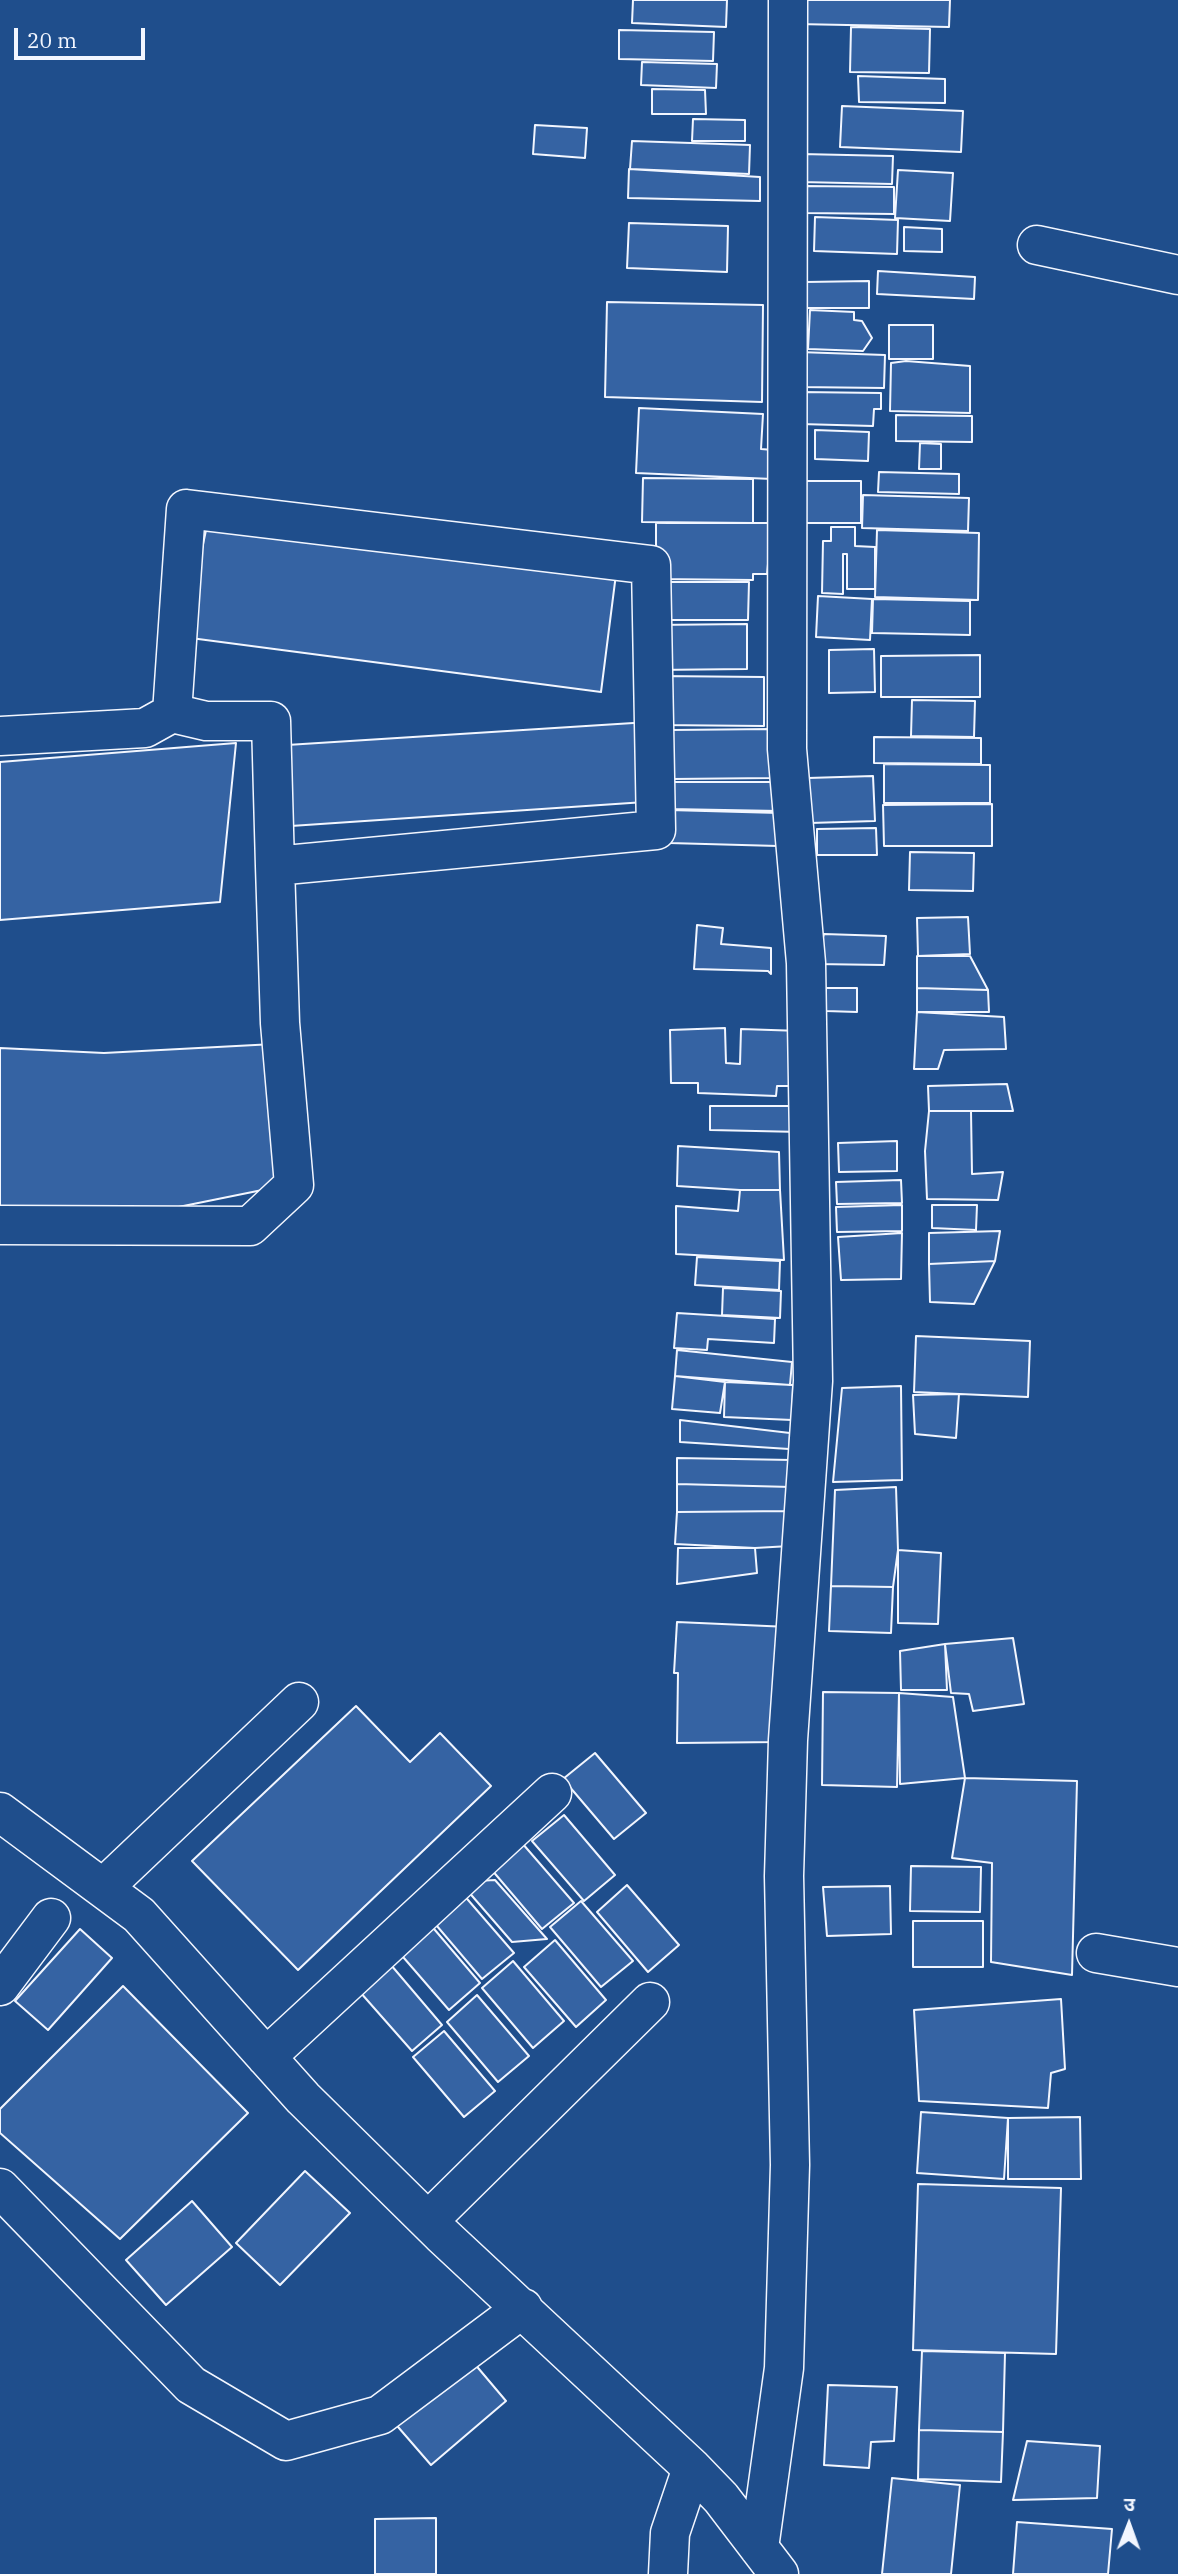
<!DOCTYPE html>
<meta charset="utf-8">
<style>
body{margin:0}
#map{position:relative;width:1178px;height:2574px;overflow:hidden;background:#1f4e8c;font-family:"IBM Plex Serif","Noto Sans Devanagari",serif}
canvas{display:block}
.north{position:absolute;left:1094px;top:2490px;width:70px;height:70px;-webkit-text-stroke:5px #1f4e8c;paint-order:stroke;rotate:1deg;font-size:19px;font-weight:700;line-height:28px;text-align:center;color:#f2f6ff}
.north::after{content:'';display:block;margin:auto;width:24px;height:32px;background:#f2f6ff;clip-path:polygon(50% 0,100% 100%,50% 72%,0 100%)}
.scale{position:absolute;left:14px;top:28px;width:131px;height:32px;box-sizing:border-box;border:4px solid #f2f6ff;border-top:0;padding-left:9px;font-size:21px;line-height:24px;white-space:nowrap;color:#f2f6ff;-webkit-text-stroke:5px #1f4e8c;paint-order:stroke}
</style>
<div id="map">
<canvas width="1178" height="2574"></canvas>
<div class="north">उ</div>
<div class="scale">20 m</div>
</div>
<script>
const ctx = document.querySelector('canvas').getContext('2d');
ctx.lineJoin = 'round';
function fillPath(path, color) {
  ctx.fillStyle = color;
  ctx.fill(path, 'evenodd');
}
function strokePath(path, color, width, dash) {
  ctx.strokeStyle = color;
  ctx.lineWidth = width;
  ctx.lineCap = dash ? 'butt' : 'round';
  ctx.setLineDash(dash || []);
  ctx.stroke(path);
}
const building = new Path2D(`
 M 633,0 L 727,0 L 726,27 L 632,23 Z
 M 797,0 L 950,0 L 949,27 L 796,24 Z
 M 851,27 L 930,29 L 929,73 L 850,72 Z
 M 619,30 L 714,32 L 713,61 L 619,59 Z
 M 642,62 L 717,64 L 716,88 L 641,85 Z
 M 858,76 L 945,79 L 945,103 L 859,102 Z
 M 652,89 L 705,90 L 706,114 L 652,114 Z
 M 842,106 L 963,111 L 961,152 L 840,147 Z
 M 693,119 L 745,120 L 745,141 L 692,141 Z
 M 535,125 L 587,128 L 585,158 L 533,154 Z
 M 632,141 L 750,145 L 749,174 L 630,169 Z
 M 801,154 L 893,156 L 892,184 L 800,182 Z
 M 629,169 L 760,177 L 760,201 L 628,198 Z
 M 898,170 L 953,173 L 950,221 L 895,218 Z
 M 806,186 L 894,187 L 894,214 L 805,213 Z
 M 815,217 L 898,220 L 897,254 L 814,251 Z
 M 629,223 L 728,226 L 727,272 L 627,268 Z
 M 904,227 L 942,229 L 942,252 L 904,251 Z
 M 878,271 L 975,277 L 974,299 L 877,294 Z
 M 869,281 L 869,308 L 806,308 L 806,282 Z
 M 607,302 L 763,305 L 762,402 L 605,397 Z
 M 810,310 L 854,312 L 854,320 L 862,321 L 872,338 L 863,351 L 808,349 Z
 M 889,325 L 933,325 L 933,359 L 889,359 Z
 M 799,352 L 885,355 L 884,388 L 798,387 Z
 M 906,361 L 970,366 L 970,413 L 890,411 L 891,363 Z
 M 801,392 L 881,393 L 881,409 L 874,409 L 873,426 L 800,424 Z
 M 639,408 L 763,414 L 761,449 L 773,450 L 772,479 L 636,473 Z
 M 896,415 L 972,416 L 972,442 L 896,441 Z
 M 815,430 L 869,432 L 868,461 L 815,459 Z
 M 920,443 L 941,444 L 941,469 L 919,469 Z
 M 879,472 L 959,474 L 959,494 L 878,492 Z
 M 643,478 L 753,479 L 753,523 L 642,522 Z
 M 799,481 L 861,481 L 861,523 L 799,523 Z
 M 863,495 L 969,498 L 968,531 L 862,528 Z
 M 208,521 L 616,574 L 601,692 L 183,637 Z
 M 656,523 L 772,523 L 767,574 L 753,574 L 753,580 L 656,579 Z
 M 831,527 L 855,527 L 855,546 L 875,547 L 875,589 L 847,589 L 847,554 L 843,554 L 843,594 L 822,593 L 823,541 L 831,541 Z
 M 877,530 L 979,533 L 978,600 L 875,597 Z
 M 661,582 L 749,582 L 748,620 L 661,620 Z
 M 818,596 L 872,599 L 870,640 L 816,637 Z
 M 873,599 L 970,601 L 970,635 L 872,633 Z
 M 747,624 L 747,669 L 654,670 L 653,625 Z
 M 874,649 L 875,692 L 829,693 L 829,650 Z
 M 980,655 L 980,697 L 881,697 L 881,656 Z
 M 659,676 L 764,677 L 764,726 L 658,725 Z
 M 912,700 L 975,701 L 974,737 L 911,736 Z
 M 649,722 L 645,802 L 291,826 L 287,745 Z
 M 772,729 L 773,778 L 672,779 L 671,730 Z
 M 874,737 L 981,738 L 981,764 L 874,763 Z
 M 236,743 L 220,902 L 0,920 L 0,762 Z
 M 884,764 L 990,765 L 990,803 L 884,803 Z
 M 873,776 L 875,821 L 810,823 L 808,778 Z
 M 670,782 L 774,782 L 779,811 L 669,809 Z
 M 992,804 L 992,846 L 884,846 L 883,805 Z
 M 669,810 L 779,813 L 778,846 L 669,843 Z
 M 876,828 L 877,855 L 817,855 L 817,829 Z
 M 910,852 L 974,853 L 973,891 L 909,890 Z
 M 968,917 L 970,954 L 918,956 L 917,918 Z
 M 697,925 L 723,928 L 721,944 L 771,948 L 771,974 L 768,971 L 694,969 Z
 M 824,934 L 886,936 L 884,965 L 815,964 Z
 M 917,956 L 970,956 L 988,990 L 917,988 Z
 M 826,988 L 857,988 L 857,1012 L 826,1011 Z
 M 917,988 L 988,990 L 989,1012 L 917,1012 Z
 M 917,1012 L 1004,1017 L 1006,1049 L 944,1050 L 938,1069 L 914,1069 Z
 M 725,1028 L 726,1063 L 740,1064 L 741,1029 L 801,1031 L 798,1086 L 777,1086 L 776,1096 L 698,1093 L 698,1083 L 671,1083 L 670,1030 Z
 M 274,1044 L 287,1185 L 134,1216 L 0,1215 L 0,1048 L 104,1053 Z
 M 1007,1084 L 1013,1111 L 929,1111 L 928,1086 Z
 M 710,1106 L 801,1106 L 801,1132 L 710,1130 Z
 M 929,1111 L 971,1111 L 972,1174 L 1003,1172 L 998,1200 L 927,1199 L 925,1151 Z
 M 897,1141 L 897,1171 L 839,1172 L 838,1143 Z
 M 678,1146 L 779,1152 L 780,1190 L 740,1190 L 677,1186 Z
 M 901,1180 L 902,1203 L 837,1204 L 836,1182 Z
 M 740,1190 L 780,1190 L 784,1260 L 676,1254 L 676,1206 L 738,1211 Z
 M 902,1205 L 902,1231 L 837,1232 L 836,1207 Z
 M 932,1205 L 977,1205 L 976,1230 L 932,1228 Z
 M 1000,1231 L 995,1261 L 929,1264 L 929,1233 Z
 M 902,1233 L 901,1279 L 841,1280 L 838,1237 Z
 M 697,1257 L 780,1261 L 779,1290 L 695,1285 Z
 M 995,1261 L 974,1304 L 930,1302 L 929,1264 Z
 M 723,1288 L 781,1291 L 780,1318 L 722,1315 Z
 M 677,1313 L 775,1319 L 774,1343 L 708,1339 L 707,1350 L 674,1348 Z
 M 916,1336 L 1030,1341 L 1028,1397 L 914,1392 Z
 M 677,1350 L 792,1362 L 790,1385 L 675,1376 Z
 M 675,1376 L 725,1382 L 720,1413 L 672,1409 Z
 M 725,1382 L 793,1385 L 792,1420 L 724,1417 Z
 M 901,1386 L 902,1480 L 833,1482 L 842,1388 Z
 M 959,1394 L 956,1438 L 915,1434 L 913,1395 Z
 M 680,1420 L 790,1433 L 789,1449 L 680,1442 Z
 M 677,1458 L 792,1460 L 791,1487 L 677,1484 Z
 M 677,1484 L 791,1487 L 792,1511 L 677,1512 Z
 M 896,1487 L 898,1550 L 893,1587 L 831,1586 L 835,1490 Z
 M 792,1511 L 790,1546 L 755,1548 L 675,1544 L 677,1512 Z
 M 678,1548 L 755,1548 L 757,1573 L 677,1584 Z
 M 898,1550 L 941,1553 L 938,1624 L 898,1623 Z
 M 831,1586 L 893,1587 L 891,1633 L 829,1631 Z
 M 677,1622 L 789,1627 L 780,1742 L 677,1743 L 678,1673 L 674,1673 Z
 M 1013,1638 L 1024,1704 L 973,1711 L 969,1694 L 951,1693 L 945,1644 Z
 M 945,1644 L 947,1690 L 901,1690 L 900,1651 Z
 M 823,1692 L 899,1693 L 897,1787 L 822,1785 Z
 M 899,1693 L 953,1697 L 965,1778 L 900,1784 Z
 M 356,1706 L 410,1762 L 440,1733 L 491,1786 L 298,1970 L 192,1861 Z
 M 595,1753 L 646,1813 L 614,1839 L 563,1779 Z
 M 965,1778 L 1077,1781 L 1072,1975 L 991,1962 L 992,1863 L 952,1858 Z
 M 564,1815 L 615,1875 L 584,1901 L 532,1841 Z
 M 522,1843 L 574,1903 L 542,1929 L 491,1869 Z
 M 911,1866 L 981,1867 L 980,1912 L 910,1911 Z
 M 495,1880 L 547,1939 L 512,1942 L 460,1882 Z
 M 627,1885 L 679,1945 L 648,1972 L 597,1912 Z
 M 890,1886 L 891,1934 L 827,1936 L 823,1887 Z
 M 462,1893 L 514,1953 L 482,1979 L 431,1919 Z
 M 581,1901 L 633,1961 L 601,1987 L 550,1927 Z
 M 913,1921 L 983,1921 L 983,1967 L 913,1967 Z
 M 429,1923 L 480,1983 L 449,2010 L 397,1950 Z
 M 80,1929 L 112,1958 L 48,2030 L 15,2001 Z
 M 555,1940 L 606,2000 L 576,2027 L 524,1967 Z
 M 513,1961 L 564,2021 L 533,2048 L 482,1988 Z
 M 391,1965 L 442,2025 L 412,2051 L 360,1992 Z
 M 123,1986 L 248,2113 L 120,2239 L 0,2133 L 0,2109 Z
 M 477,1995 L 529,2056 L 498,2082 L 447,2022 Z
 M 1061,1999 L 1065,2069 L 1051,2073 L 1048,2108 L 919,2101 L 914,2010 Z
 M 444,2031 L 495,2091 L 464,2117 L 413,2057 Z
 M 921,2112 L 1008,2118 L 1004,2179 L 917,2173 Z
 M 1080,2117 L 1081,2179 L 1008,2179 L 1008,2118 Z
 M 305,2171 L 350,2213 L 280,2285 L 236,2243 Z
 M 918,2184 L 1061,2188 L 1056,2354 L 913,2350 Z
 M 192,2201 L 232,2247 L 166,2305 L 126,2260 Z
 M 922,2351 L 1005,2353 L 1003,2432 L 919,2430 Z
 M 468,2356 L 506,2401 L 431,2465 L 392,2420 Z
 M 828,2385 L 897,2387 L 894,2441 L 871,2442 L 869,2468 L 824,2465 Z
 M 919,2430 L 1003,2432 L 1001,2482 L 918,2479 Z
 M 1027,2441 L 1100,2446 L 1097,2498 L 1013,2500 Z
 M 892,2478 L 960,2485 L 951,2574 L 882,2574 Z
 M 436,2518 L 436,2574 L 375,2574 L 375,2519 Z
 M 1017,2522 L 1112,2529 L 1108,2574 L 1013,2574 Z`);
fillPath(building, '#3563a3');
strokePath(building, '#f2f6ff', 2);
const minor = new Path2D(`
 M 1037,245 L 1178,275
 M 172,713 L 206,721 L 271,721 L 275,866
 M 0,736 L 145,728 L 172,713 L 186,509 L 651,565 L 656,830 L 275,866 L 280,1023 L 294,1185 L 250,1226 L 0,1225
 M 0,1812 L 139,1915 L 303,2098 L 441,2234 L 692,2468 L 721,2498 L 779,2574
 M 103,1888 L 299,1702
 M 1096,1953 L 1178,1967
 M 0,1986 L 51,1918
 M 266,2057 L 552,1793
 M 0,2188 L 191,2385 L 286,2441 L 380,2415 L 523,2308
 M 428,2221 L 650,2002
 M 759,2548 L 784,2368 L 790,2165 L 784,1876 L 788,1740 L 813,1381 L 806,963 L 787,749 L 788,0
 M 668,2574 L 670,2533 L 692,2468`);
strokePath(minor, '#f2f6ff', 41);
strokePath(minor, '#1f4e8c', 38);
</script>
